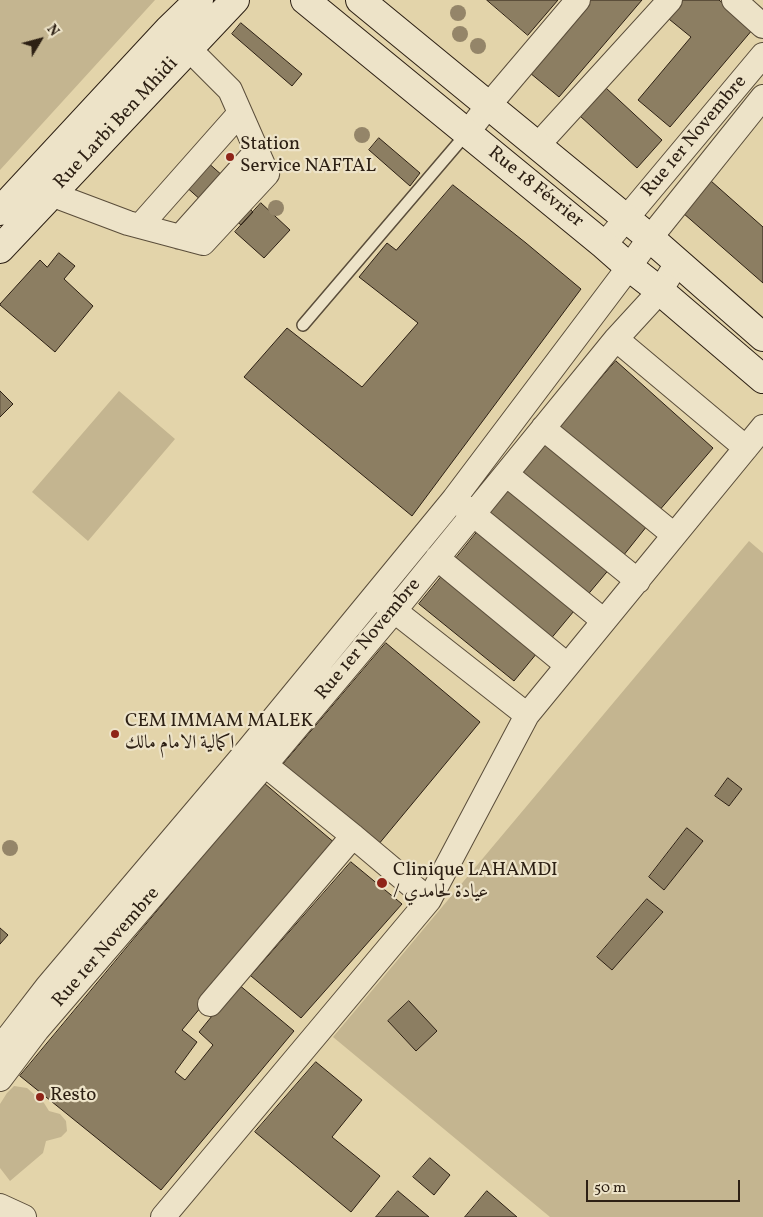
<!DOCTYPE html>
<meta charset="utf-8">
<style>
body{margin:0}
#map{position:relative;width:763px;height:1217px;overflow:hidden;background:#e3d4aa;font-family:Vollkorn,serif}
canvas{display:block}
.north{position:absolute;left:15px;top:15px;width:50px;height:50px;-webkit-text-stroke:4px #ede3c8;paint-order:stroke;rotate:53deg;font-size:14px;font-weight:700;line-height:20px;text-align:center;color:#2d2014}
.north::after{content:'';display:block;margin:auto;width:18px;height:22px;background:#2d2014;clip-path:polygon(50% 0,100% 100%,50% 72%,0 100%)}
.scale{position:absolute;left:586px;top:1180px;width:154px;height:22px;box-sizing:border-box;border:2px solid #2d2014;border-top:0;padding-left:6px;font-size:15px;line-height:18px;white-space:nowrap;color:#2d2014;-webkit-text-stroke:4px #ede3c8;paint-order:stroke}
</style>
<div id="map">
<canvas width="763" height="1217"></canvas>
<div class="north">N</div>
<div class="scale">50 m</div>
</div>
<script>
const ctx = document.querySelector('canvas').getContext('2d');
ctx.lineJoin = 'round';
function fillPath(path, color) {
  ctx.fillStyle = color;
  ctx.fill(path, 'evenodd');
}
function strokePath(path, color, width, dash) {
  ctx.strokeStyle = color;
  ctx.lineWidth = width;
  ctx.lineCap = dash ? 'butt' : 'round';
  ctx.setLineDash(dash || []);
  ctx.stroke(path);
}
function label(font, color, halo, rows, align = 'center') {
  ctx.font = font + ' Vollkorn,Amiri,serif';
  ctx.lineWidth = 4.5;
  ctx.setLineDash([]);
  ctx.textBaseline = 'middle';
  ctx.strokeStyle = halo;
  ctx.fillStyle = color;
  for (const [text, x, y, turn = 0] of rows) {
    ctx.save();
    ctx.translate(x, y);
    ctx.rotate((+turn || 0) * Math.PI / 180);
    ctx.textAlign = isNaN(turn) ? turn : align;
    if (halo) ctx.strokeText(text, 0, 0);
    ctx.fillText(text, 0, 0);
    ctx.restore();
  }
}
fillPath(new Path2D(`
 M 0,0 L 155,0 L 0,170 Z
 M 119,391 L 175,439 L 88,541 L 32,492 Z
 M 749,541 L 763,553 L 763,1217 L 550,1217 L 333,1037 ZM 728,779 L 742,789 L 729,806 L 715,796 ZM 687,829 L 703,841 L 664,890 L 649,877 ZM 647,899 L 663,913 L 612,970 L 597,956 Z
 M 14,1086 L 27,1088 L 44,1103 L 49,1111 L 60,1114 L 66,1121 L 67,1131 L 61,1137 L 46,1141 L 43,1153 L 10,1181 L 0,1168 L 0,1104 L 7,1093 Z`), '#c4b590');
const building = new Path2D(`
 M 487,0 L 558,0 L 528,35 Z
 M 582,0 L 642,0 L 559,97 L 524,68 Z
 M 677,0 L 719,0 L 753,29 L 670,127 L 638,100 L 691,37 L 664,15 Z
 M 241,23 L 302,74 L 292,86 L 232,34 Z
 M 606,88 L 662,140 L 637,168 L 580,116 Z
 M 379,138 L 420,173 L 410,186 L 369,150 Z
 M 206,161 L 241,192 L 237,197 L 253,212 L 241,225 L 225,211 L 220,217 L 184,185 Z
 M 711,181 L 763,227 L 763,283 L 683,213 Z
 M 453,185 L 526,243 L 581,289 L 412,516 L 244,377 L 287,328 L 362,387 L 418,323 L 359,277 L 387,243 L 396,250 Z
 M 261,203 L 290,230 L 264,258 L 235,232 Z
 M 59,253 L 75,266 L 64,279 L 93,306 L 55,352 L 0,305 L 0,304 L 40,260 L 47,267 Z
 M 616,361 L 713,448 L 658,512 L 557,429 Z
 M 0,391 L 13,404 L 0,417 Z
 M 547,444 L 647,526 L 619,561 L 518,478 Z
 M 512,486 L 611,567 L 585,598 L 487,517 Z
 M 478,531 L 574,611 L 549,641 L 453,562 Z
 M 442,576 L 537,653 L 514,681 L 419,604 Z
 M 386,643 L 480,722 L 378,845 L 281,767 Z
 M 728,778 L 742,789 L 729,806 L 715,796 Z
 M 264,783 L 336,844 L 182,1030 L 197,1042 L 175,1072 L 185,1080 L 213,1045 L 199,1032 L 238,984 L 294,1031 L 161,1190 L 20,1076 Z
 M 687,828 L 703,841 L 664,890 L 649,877 Z
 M 351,862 L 402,904 L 301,1018 L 251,976 Z
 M 647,899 L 663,912 L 612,970 L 597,957 Z
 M 0,928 L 8,935 L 0,944 Z
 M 409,1001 L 437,1031 L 416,1051 L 388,1021 Z
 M 316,1062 L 362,1100 L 332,1137 L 380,1176 L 351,1212 L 255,1132 Z
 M 430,1158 L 450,1175 L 434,1195 L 413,1177 Z
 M 398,1191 L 429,1217 L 376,1217 Z
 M 487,1191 L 517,1217 L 465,1217 Z`);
fillPath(building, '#8c7e62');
strokePath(building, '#2d2014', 1);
const lane = new Path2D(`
 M 303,325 L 467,133`);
const street = new Path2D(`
 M 734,0 L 763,26
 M 467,133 L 488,106 L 578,0
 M 537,146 L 670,0
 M 39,183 L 51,194 L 128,223 L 203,243 L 267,174 L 230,90 L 176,36
 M 140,226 L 240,113
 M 180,237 L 257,151
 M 604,245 L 763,55
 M 616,339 L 746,448
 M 543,428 L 674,535
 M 506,474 L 638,581
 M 462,505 L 604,621
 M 437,558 L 567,665
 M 382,601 L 527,715
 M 253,755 L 353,836 L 429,900
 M 210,1004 L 353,836
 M 0,1048 L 47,987 L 247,751 L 454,499 L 629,267 L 650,238 L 763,97
 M 0,1079 L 37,1030 L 265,765 L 395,610 L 616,339 L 660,291 L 677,263
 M 0,1206 L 24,1217
 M 163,1217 L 429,900 L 527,715 L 763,427`);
const secondary = new Path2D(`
 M 305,0 L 604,245 L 629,267 L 660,291 L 763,379
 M 360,0 L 650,238 L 763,337
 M 0,211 L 169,29 L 199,0
 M 0,249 L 235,0`);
strokePath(lane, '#5a4d3a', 14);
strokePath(street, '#5a4d3a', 26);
strokePath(secondary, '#2d2014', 30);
strokePath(lane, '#ede3c8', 11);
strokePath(street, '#ede3c8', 24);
strokePath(secondary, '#ede3c8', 28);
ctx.fillStyle = '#948569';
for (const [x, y] of [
 [458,13],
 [460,34],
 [478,46],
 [362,135],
 [276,208],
 [10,848]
]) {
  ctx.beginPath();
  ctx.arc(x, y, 8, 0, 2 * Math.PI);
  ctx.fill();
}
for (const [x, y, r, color] of [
 [230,157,5,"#8f2418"],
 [115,734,5,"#8f2418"],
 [382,883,6,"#8f2418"],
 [40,1097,5,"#8f2418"]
]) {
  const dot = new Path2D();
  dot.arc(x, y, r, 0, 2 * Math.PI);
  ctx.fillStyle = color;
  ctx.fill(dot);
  strokePath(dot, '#ede3c8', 2);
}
label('19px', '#2d2014', '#ede3c8', [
 ["Rue Larbi Ben Mhidi",117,124,-47],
 ["Rue 1er Novembre",695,137,-50],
 ["Rue 18 Février",535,188,39],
 ["Rue 1er Novembre",369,640,-50],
 ["Rue 1er Novembre",107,948,-49]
]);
label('19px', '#2d2014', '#ede3c8', [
 ["Station",240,146],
 ["Service NAFTAL",240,168],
 ["CEM IMMAM MALEK",125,723],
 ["اكمالية الامام مالك",125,745],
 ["Clinique LAHAMDI",393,872],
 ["/ عيادة لحامدي",393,894],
 ["Resto",50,1097]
], 'left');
</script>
